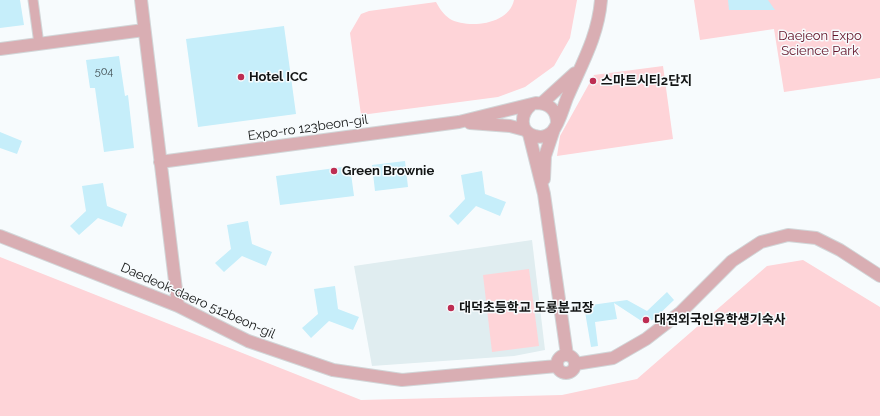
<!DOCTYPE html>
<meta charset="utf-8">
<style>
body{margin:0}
canvas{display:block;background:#f7fbfd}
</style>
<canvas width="880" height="416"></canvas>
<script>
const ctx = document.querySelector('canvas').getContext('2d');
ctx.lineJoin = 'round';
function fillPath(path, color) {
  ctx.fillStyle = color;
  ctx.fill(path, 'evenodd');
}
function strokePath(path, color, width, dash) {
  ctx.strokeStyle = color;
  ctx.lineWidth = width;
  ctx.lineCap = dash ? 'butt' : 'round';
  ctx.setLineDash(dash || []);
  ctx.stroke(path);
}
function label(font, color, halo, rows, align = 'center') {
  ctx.font = font + ' Raleway,"Noto Sans KR",sans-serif';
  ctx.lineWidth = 3;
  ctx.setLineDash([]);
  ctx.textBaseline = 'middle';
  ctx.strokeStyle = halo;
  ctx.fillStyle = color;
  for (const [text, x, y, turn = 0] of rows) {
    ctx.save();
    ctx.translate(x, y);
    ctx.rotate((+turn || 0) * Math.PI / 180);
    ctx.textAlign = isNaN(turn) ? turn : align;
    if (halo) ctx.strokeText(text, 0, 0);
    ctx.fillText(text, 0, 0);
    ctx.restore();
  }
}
fillPath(new Path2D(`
 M 532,240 L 545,350 L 514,356 L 372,366 L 354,266 Z`), '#e0edf0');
fillPath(new Path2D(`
 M 514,0 L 577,0 L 570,38 L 554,66 L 525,87 L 498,97 L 361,115 L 350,33 L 361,14 L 369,11 L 436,2 C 440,9 443,14 450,19 C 468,29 509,25 514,0 Z
 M 694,0 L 880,0 L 880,78 L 784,92 L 774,29 L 700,40 Z
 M 663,66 L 673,139 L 557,156 L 560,136 L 594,75 Z
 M 0,257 L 361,400 L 562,395 L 637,379 L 767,266 L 803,260 L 880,307 L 880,416 L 0,416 Z
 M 529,269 L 539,346 L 492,352 L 483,275 Z`), '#fed4d8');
fillPath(new Path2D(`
 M 0,0 L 20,0 L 24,25 L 0,28 Z
 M 728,0 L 768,0 L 775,10 L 729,10 Z
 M 284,26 L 296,114 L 198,127 L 186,39 Z
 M 119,56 L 125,96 L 128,95 L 134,148 L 104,152 L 95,88 L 90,88 L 86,60 Z
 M 0,132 L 22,141 L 17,154 L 0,148 Z
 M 405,161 L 408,187 L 375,191 L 372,165 Z
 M 350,166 L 354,196 L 280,205 L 276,176 Z
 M 482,171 L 485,194 L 506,202 L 500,216 L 476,206 L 458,225 L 449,216 L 465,199 L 461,175 Z
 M 103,183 L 107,206 L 127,214 L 122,227 L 98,218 L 79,235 L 70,226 L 86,211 L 82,186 Z
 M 248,221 L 252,244 L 272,252 L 266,266 L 242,256 L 224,272 L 215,263 L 231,249 L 227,225 Z
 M 335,286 L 338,309 L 359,317 L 353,330 L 329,321 L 311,338 L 302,328 L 318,314 L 314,289 Z
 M 667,292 L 674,300 L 653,320 L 643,322 L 614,303 L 617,319 L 595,322 L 598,346 L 591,347 L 584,306 L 627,300 L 647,311 Z`), '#c6eefa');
const minor = new Path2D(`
 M 33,0 L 39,44`);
const tertiary = new Path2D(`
 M 141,0 L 178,306
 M 0,49 L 144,30
 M 542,103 L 575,73
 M 531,105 C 520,114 519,132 535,136 C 541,138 548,136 552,132 C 559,124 563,108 567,98 C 581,65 598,37 601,0
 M 470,123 L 510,126 L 525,130
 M 529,134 L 544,194 L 567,355
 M 160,162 L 459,122 L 536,103 C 549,103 557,110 557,123
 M 544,179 L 545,156 L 554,129
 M 0,236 L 178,306 L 248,341 L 333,370 L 402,380 L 557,366
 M557 364a9 9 0 1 1 18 0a9 9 0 1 1-18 0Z
 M 575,364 L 613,358 L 646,339 L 681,312 L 732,261 L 761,242 L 788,235 L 816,238 L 840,250 L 880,276`);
strokePath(minor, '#d2d6d8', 11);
strokePath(tertiary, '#d2d6d8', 14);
strokePath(minor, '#d9aeb3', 9);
strokePath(tertiary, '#d9aeb3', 12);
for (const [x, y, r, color] of [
 [241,77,4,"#bd2d52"],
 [593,81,4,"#bd2d52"],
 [334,171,4,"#bd2d52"],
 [451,308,4,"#bd2d52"],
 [646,320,4,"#bd2d52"]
]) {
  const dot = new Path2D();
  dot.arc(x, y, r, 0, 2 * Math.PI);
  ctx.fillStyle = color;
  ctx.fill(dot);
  strokePath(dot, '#f7fbfd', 1.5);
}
label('11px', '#3f4a4e', null, [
 ["504",104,72]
]);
label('13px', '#631328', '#f7fbfd', [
 ["Daejeon Expo",820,36],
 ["Science Park",820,51]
]);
label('bold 13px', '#121414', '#f7fbfd', [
 ["Hotel ICC",249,77],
 ["스마트시티2단지",601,81],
 ["Green Brownie",342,171],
 ["대덕초등학교 도룡분교장",459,308],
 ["대전외국인유학생기숙사",654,320]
], 'left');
label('13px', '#121414', '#f7fbfd', [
 ["Expo-ro 123beon-gil",308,128,-8],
 ["Daedeok-daero 512beon-gil",198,301,24]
]);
</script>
